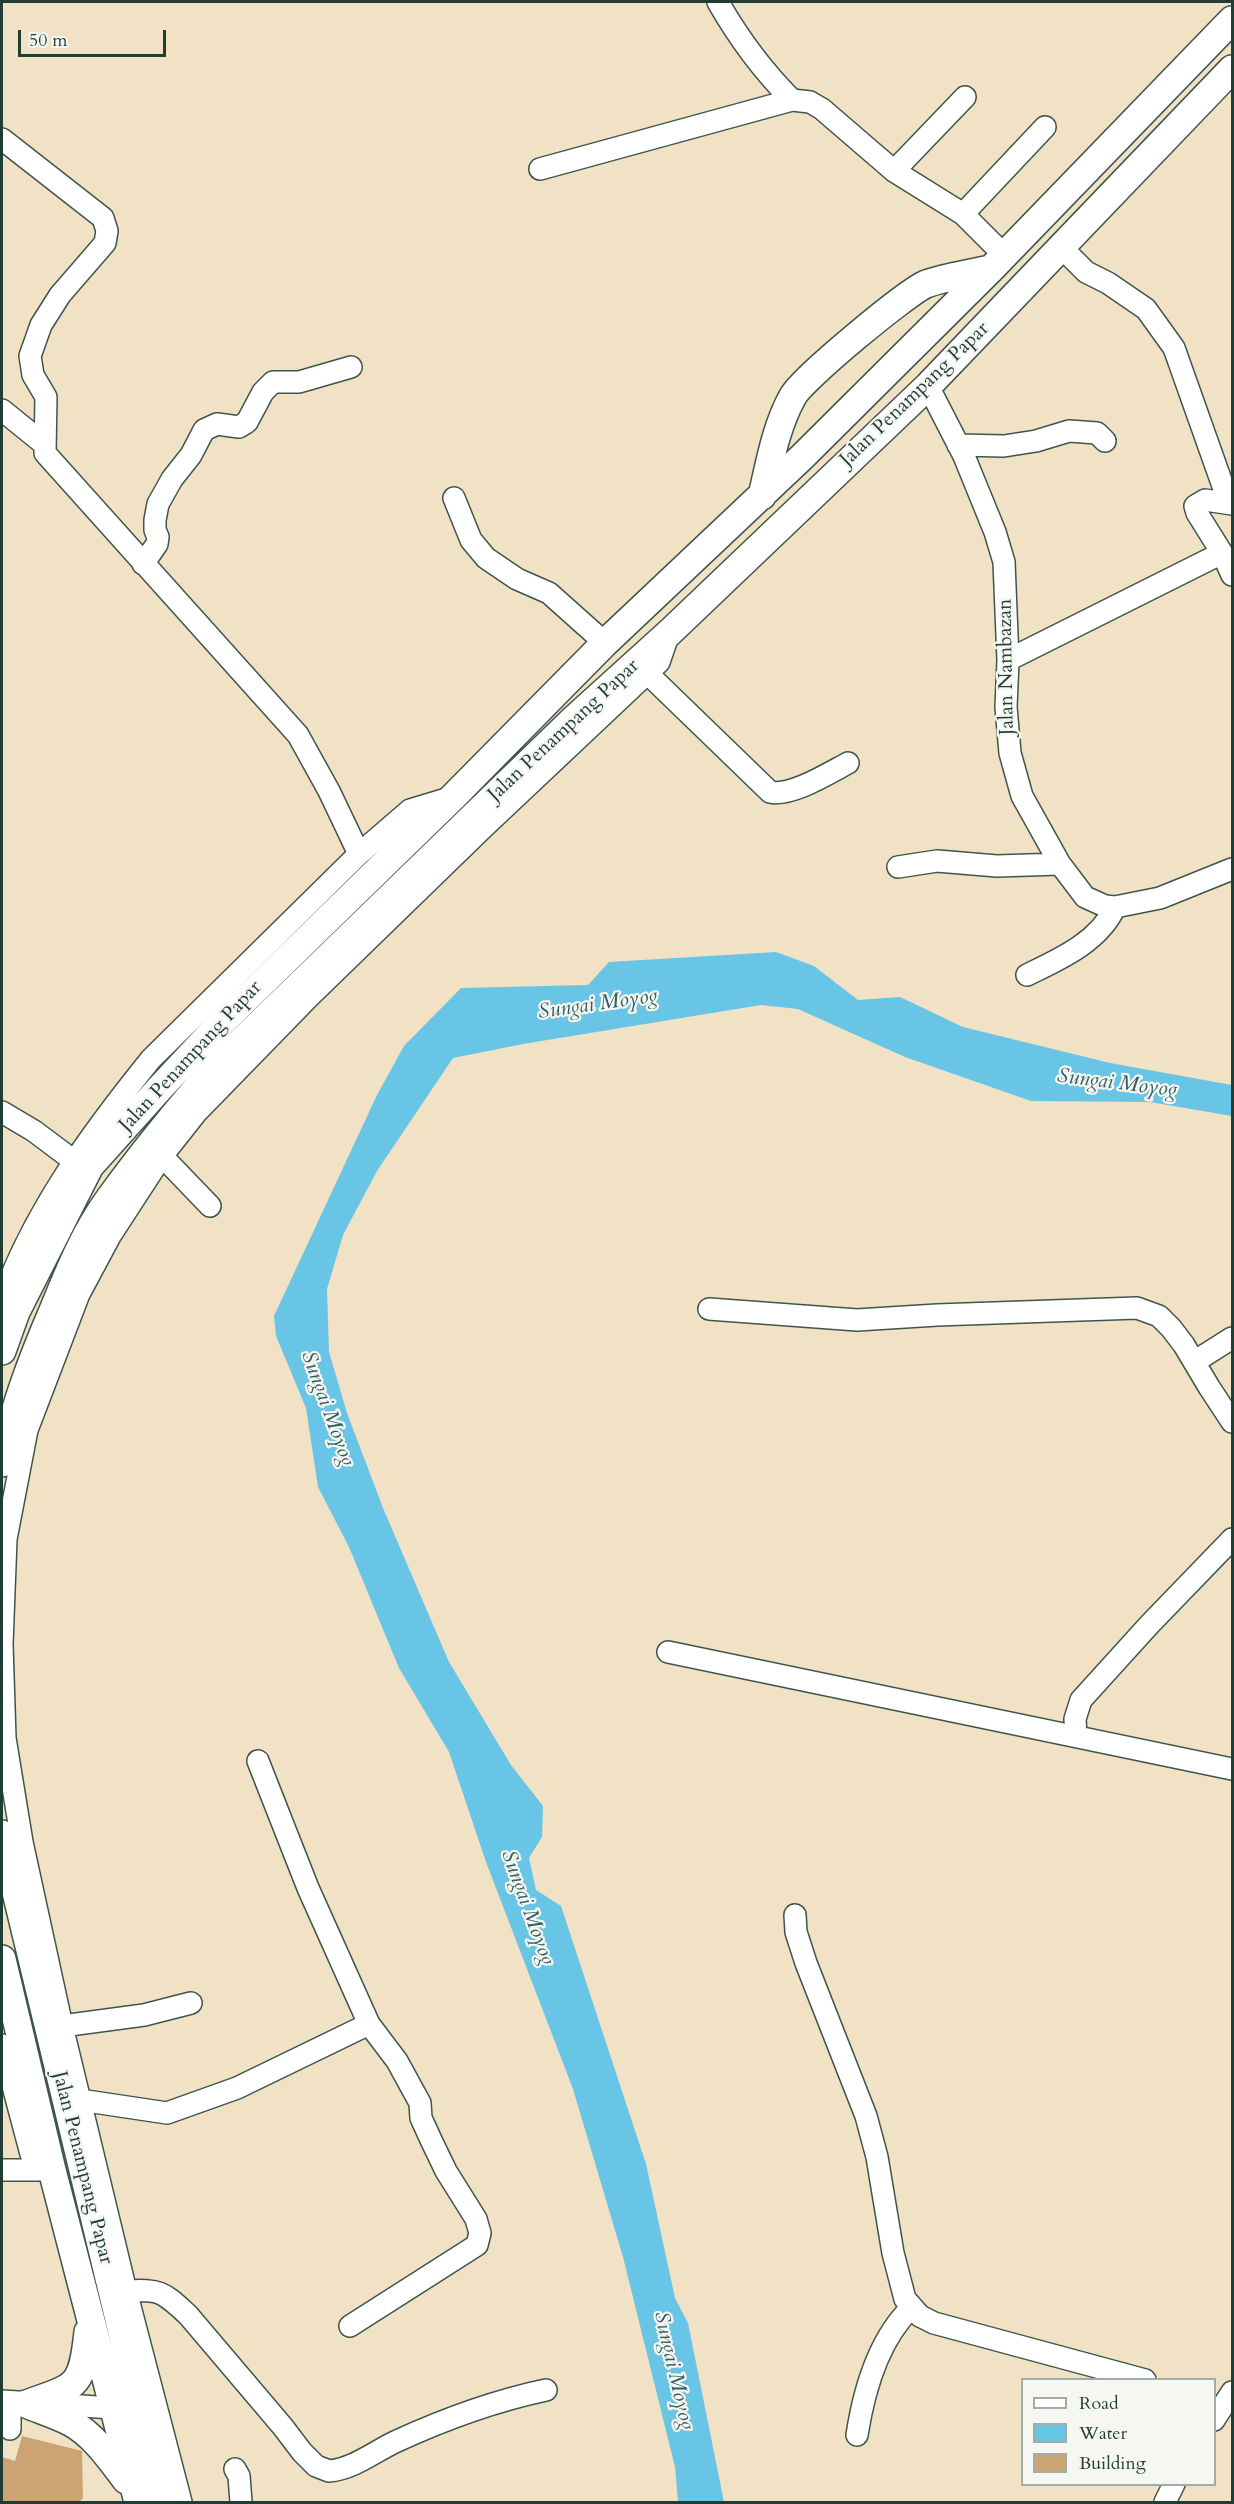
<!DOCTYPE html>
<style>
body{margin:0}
#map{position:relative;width:1234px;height:2504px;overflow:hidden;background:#f1e1c5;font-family:Cardo,serif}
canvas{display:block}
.frame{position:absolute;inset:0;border:3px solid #1f3d34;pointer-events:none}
.legend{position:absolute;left:1021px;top:2378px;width:195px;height:108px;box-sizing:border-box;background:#f6f6f2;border:2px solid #a0aca6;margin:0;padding:8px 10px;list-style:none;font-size:18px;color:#1f3d34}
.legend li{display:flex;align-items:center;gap:12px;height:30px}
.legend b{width:30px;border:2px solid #a0aca6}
.scale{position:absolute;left:18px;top:30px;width:148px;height:27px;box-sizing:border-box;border:3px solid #1f3d34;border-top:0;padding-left:8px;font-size:18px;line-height:21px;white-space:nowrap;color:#1f3d34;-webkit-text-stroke:4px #f6f6f2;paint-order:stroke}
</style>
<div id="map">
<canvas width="1234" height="2504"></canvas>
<div class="frame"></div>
<ul class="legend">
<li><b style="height:8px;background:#fff"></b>Road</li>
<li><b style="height:16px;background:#68c5e6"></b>Water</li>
<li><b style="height:16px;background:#cca474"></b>Building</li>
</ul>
<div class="scale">50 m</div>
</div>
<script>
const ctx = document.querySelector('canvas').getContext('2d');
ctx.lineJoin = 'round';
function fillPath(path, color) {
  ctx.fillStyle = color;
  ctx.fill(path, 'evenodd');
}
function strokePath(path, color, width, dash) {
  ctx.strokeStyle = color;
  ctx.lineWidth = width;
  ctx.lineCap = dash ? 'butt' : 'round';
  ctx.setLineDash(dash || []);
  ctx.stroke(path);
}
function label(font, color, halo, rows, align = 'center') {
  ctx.font = font + ' Cardo,serif';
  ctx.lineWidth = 4.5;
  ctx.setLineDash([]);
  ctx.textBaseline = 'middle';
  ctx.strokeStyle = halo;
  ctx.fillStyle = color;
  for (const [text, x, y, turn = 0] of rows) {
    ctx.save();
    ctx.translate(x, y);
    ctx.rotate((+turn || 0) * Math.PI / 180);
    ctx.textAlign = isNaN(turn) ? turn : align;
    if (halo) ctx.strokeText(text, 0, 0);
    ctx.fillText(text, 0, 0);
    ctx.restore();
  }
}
fillPath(new Path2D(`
 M 776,952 L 814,966 L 858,1000 L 900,997 L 963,1027 L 1110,1063 L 1232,1085 L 1232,1116 L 1150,1102 L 1031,1101 L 905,1057 L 798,1009 L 761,1005 L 523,1044 L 453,1058 L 377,1171 L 343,1235 L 327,1289 L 329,1352 L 347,1413 L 383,1508 L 449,1662 L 511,1765 L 543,1806 L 542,1837 L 529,1858 L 536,1890 L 561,1906 L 646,2164 L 675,2298 L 688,2323 L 724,2502 L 678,2502 L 675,2467 L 623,2257 L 573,2089 L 486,1862 L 449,1752 L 399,1668 L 349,1547 L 318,1487 L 306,1408 L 276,1336 L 274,1316 L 377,1095 L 404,1046 L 461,988 L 588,985 L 609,962 Z`), '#68c5e6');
fillPath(new Path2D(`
 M 22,2436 L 82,2451 L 83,2498 L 79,2502 L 2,2501 L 2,2457 L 15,2461 Z`), '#cca474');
const minor = new Path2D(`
 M 718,2 C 738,37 763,71 792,100
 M 2,139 L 103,218 L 107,231 L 105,243 L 60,295 L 41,325 L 30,356 L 33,375 L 46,397 L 45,453 L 298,735 L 329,791 L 359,854
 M 540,169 L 792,100 L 810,102 L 822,109 L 894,171 L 963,214 L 1004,255
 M 894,171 L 965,97
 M 963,214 L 1045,127
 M 1062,248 L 1086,272 L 1108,283 L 1146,309 L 1174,348 L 1229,503
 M 928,386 L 964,456 L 995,532 L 1004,562 L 1008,660 L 1006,707 L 1010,753 L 1022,796 L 1060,864 L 1085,897 L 1105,906 L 1115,907 L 1160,898 L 1232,869
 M 2,410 L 44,444
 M 958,445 L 1004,446 L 1036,441 L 1069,431 L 1097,433 L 1105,441
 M 454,498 L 471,540 L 486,558 L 517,579 L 549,593 L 605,643
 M 1222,553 L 1197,513 L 1195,506 L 1205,500 L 1232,504
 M 143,564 L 157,544 L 158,537 L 155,530 L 155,520 L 158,504 L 172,479 L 191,455 L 204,430 L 217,424 L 239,427 L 247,422 L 263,392 L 273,382 L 299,382 L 351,367
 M 1008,660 L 1222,553 L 1232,575
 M 646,672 L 770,792 C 791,797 829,773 848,763
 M 898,867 L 937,861 L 997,866 L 1060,864
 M 1027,975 C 1060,959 1099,942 1115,907
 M 2,1112 L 34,1131 L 74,1161
 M 162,1156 L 210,1206
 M 2,1300 C 34,1211 92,1132 151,1059 L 359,854 L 410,810 L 453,797
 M 709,1309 L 857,1320 L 937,1315 L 1137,1308 L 1159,1316 L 1171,1328 L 1184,1345 L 1209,1387 L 1232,1422
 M 1194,1362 L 1232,1338
 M 668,1652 L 1232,1769
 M 1076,1736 L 1075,1719 L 1081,1700 L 1149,1625 L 1232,1539
 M 258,1761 L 308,1888 L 369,2024
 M 795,1915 L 796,1932 L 806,1963 L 866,2116 L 877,2157 L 893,2253 L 905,2299 L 920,2316 L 934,2323 L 1145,2380
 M 62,2026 L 144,2015 L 191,2003
 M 2,2045 L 31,2154 L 51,2162
 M 80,2100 L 167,2113 L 237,2088 L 369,2024 L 397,2061 L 420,2103 L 421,2118 L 432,2142 L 446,2171 L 476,2219 L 480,2233 L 477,2245 L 350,2326
 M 2,2170 L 52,2170
 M 126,2291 C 161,2289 163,2292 188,2315 L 283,2427 L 302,2452 L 316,2466 L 329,2471 C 354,2469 375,2451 397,2441 C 445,2419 494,2401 546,2390
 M 2,2401 L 129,2409
 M 10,2402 L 10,2429
 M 1214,2420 L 1232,2392
 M 857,2435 C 864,2390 878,2340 911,2308
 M 235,2469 L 239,2476 L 241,2502
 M 181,2502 L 126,2291 L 62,2026 L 22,1842 L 5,1738 L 2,1644 L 6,1539 L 27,1430 L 79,1294 L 110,1236 L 162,1156 L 196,1113 L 309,997 L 483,828 L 659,662 L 669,633
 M 1165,2502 L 1174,2484`);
const major = new Path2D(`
 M 762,496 C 770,462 776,426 793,396 C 804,377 906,293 926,284 C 945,277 969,274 989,269
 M 2,1351 L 16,1312 L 90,1166 L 160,1088 L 219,1025 L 453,797 L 605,643 L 802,457 L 991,269 L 1232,20
 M 2,1463 C 13,1409 32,1359 54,1308 C 69,1271 85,1232 109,1199 C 143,1152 180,1107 218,1064 L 575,718 L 670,632 L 928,386 L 1232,69
 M 2,1834 L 163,2502
 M 2,1959 L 52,2170 L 138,2502
 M 26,2404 C 40,2410 56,2415 70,2422 C 94,2435 110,2459 126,2480
 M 26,2404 C 76,2386 82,2389 88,2332`);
strokePath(minor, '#3e564a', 24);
strokePath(major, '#3e564a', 30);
strokePath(minor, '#fff', 21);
strokePath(major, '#fff', 27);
label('20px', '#1f3d34', '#f6f6f2', [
 ["Jalan Penampang Papar",915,395,-44],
 ["Jalan Nambazan",1007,667,-91],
 ["Jalan Penampang Papar",564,731,-43],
 ["Jalan Penampang Papar",191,1057,-47],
 ["Jalan Penampang Papar",82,2168,76]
]);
label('italic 21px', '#315f60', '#f6f6f2', [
 ["Sungai Moyog",598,1005,-8],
 ["Sungai Moyog",1117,1084,7],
 ["Sungai Moyog",327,1409,70],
 ["Sungai Moyog",527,1908,70],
 ["Sungai Moyog",673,2371,77]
]);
</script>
